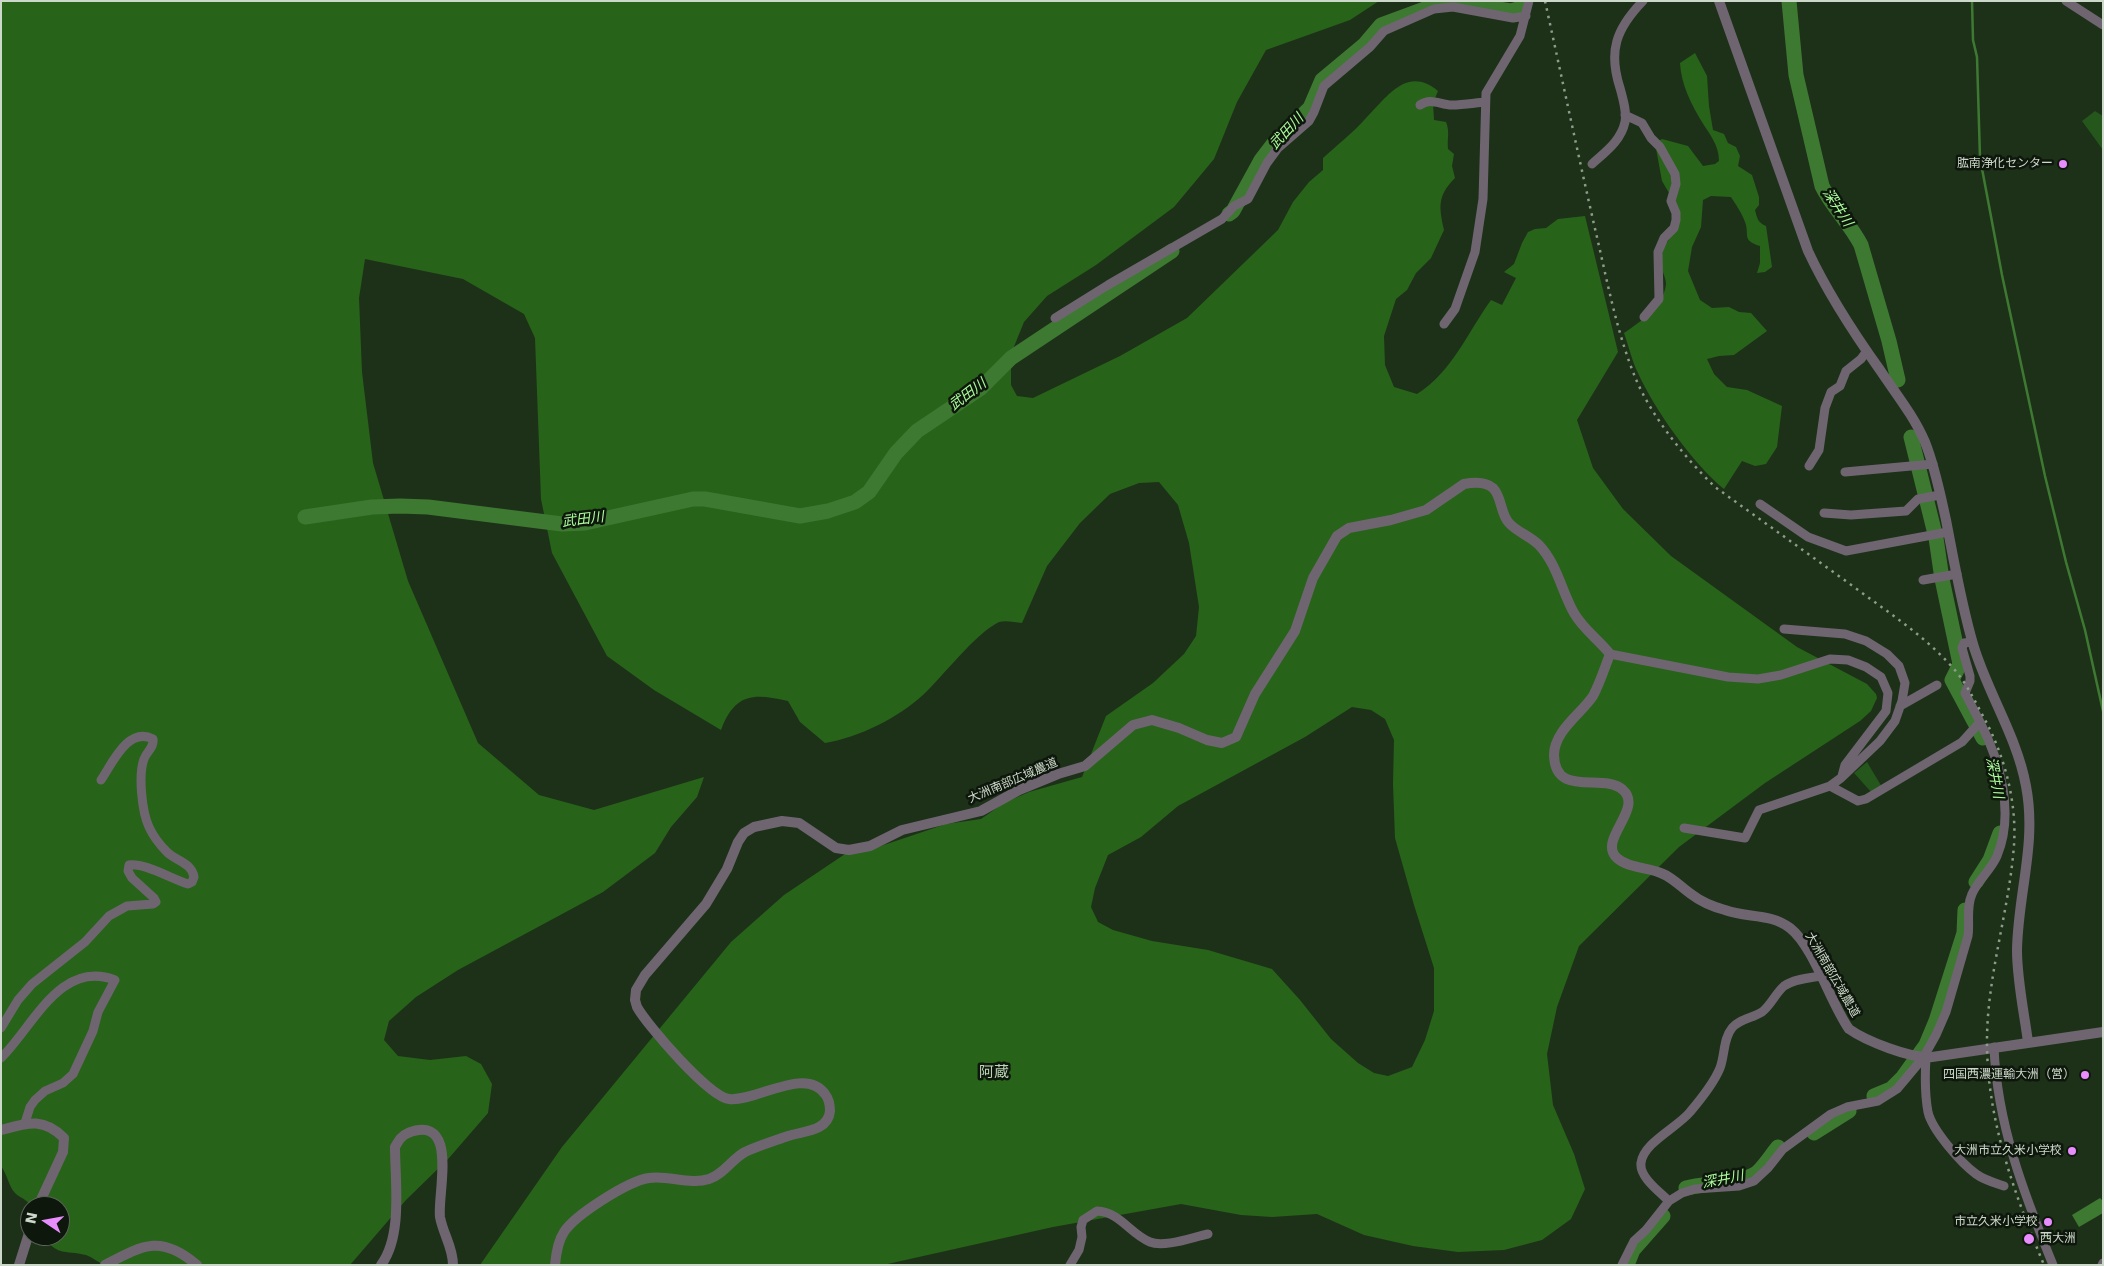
<!DOCTYPE html>
<meta charset="utf-8">
<style>
body{margin:0}
#map{position:relative;width:2104px;height:1266px;overflow:hidden;background:#1d3119;font-family:"DejaVu Sans",sans-serif}
canvas{display:block}
.frame{position:absolute;inset:0;border:2px solid #ccd8c9;pointer-events:none}
.north{position:absolute;left:20px;top:1196px;width:50px;height:50px;box-sizing:border-box;background:#0e170c;border:1px solid #5a6458;border-radius:50%;rotate:282deg;font-size:14px;font-weight:700;line-height:20px;text-align:center;color:#ccd8c9}
.north::after{content:'';display:block;margin:auto;width:18px;height:22px;background:#e98dfd;clip-path:polygon(50% 0,100% 100%,50% 72%,0 100%)}
</style>
<div id="map">
<canvas width="2104" height="1266"></canvas>
<div class="frame"></div>
<div class="north">N</div>
</div>
<script>
const ctx = document.querySelector('canvas').getContext('2d');
ctx.lineJoin = 'round';
function fillPath(path, color) {
  ctx.fillStyle = color;
  ctx.fill(path, 'evenodd');
}
function strokePath(path, color, width, dash) {
  ctx.strokeStyle = color;
  ctx.lineWidth = width;
  ctx.lineCap = dash ? 'butt' : 'round';
  ctx.setLineDash(dash || []);
  ctx.stroke(path);
}
function label(font, color, halo, rows, align = 'center') {
  ctx.font = font + ' "DejaVu Sans","Noto Sans JP",sans-serif';
  ctx.lineWidth = 5;
  ctx.setLineDash([]);
  ctx.textBaseline = 'middle';
  ctx.strokeStyle = halo;
  ctx.fillStyle = color;
  for (const [text, x, y, turn = 0] of rows) {
    ctx.save();
    ctx.translate(x, y);
    ctx.rotate((+turn || 0) * Math.PI / 180);
    ctx.textAlign = isNaN(turn) ? turn : align;
    if (halo) ctx.strokeText(text, 0, 0);
    ctx.fillText(text, 0, 0);
    ctx.restore();
  }
}
fillPath(new Path2D(`
 M 2095,111 L 2103,116 L 2103,150 L 2082,121 Z
 M 1867,762 L 1882,787 L 1872,793 L 1854,773 Z`), '#25561b');
fillPath(new Path2D(`
 M 1,1 L 1379,1 L 1350,20 L 1266,50 L 1237,102 L 1214,159 L 1174,207 L 1096,265 L 1047,296 L 1024,322 L 1011,354 L 1011,385 L 1017,396 L 1033,398 L 1120,356 L 1187,318 L 1278,230 L 1293,202 L 1309,182 L 1323,170 L 1323,158 C 1337,145 1353,133 1366,118 C 1387,97 1407,65 1438,91 L 1433,103 L 1434,120 L 1446,122 C 1450,132 1447,138 1448,149 L 1454,154 L 1452,166 L 1455,178 C 1437,196 1439,207 1444,230 L 1431,258 L 1416,273 L 1407,290 L 1396,299 L 1384,336 L 1385,365 L 1394,387 L 1417,394 C 1452,372 1468,332 1491,300 L 1502,305 L 1516,278 L 1504,272 L 1514,264 L 1522,243 L 1528,232 L 1535,229 L 1546,228 L 1558,219 L 1585,216 L 1618,352 L 1577,420 L 1593,468 L 1623,509 L 1671,556 L 1797,647 L 1867,684 L 1876,694 L 1877,698 L 1871,711 L 1860,721 L 1765,783 L 1679,847 L 1579,946 L 1557,1007 L 1547,1054 L 1553,1105 L 1574,1154 L 1585,1189 L 1571,1219 L 1542,1240 L 1504,1250 L 1458,1252 L 1413,1246 L 1364,1235 L 1317,1214 L 1272,1217 L 1241,1215 L 1181,1204 L 1053,1227 L 883,1265 L 480,1265 L 562,1147 L 731,942 L 784,895 L 848,852 L 875,848 L 946,824 L 981,819 L 1004,803 L 1029,792 L 1082,777 L 1106,716 L 1153,683 L 1184,654 L 1196,636 L 1199,607 L 1189,543 L 1178,505 L 1159,482 L 1139,483 L 1110,494 L 1080,523 L 1047,566 L 1022,623 C 1015,622 1005,620 999,622 C 976,633 944,675 924,694 C 898,718 860,737 825,743 L 800,722 L 788,701 C 753,693 735,693 721,730 L 654,690 L 607,656 L 552,553 L 541,499 L 535,338 L 524,314 L 463,279 L 365,259 L 359,298 L 362,372 L 373,463 L 408,581 L 478,743 L 539,795 L 594,810 L 704,777 L 697,797 L 671,827 L 655,853 L 603,892 L 458,970 L 416,997 L 389,1021 L 384,1040 L 398,1056 L 430,1060 L 466,1056 L 481,1064 L 492,1084 L 488,1113 L 449,1158 L 406,1200 L 350,1265 L 104,1265 C 98,1262 92,1257 86,1255 C 64,1250 57,1256 43,1236 L 60,1236 L 60,1206 L 31,1206 C 27,1199 20,1198 15,1193 C 9,1187 7,1174 1,1166 ZM 1352,707 L 1371,710 L 1385,719 L 1394,740 L 1393,784 L 1395,838 L 1414,905 L 1434,968 L 1434,1011 L 1425,1040 L 1412,1067 L 1388,1076 L 1374,1073 L 1358,1063 L 1331,1039 L 1300,1000 L 1272,969 L 1208,950 L 1152,941 L 1113,930 L 1098,922 L 1091,907 L 1095,888 L 1108,855 L 1141,837 L 1178,806 L 1305,737 Z
 M 1695,53 L 1707,76 L 1709,106 L 1713,130 L 1724,134 L 1728,143 L 1736,147 L 1740,156 L 1738,166 L 1752,175 L 1759,197 L 1759,205 L 1755,210 C 1757,218 1758,223 1766,226 L 1772,267 L 1765,272 L 1757,273 L 1760,263 L 1760,246 C 1741,240 1750,235 1745,222 C 1742,213 1736,205 1731,197 L 1711,196 L 1703,200 L 1701,227 L 1692,247 L 1688,271 L 1700,300 L 1712,308 L 1729,307 L 1739,312 L 1751,313 L 1767,331 L 1734,355 L 1719,356 L 1707,359 L 1714,374 L 1727,387 L 1747,390 L 1782,406 L 1777,447 L 1766,464 L 1755,466 L 1742,461 L 1724,489 C 1694,465 1654,409 1638,373 C 1632,361 1629,347 1624,333 C 1640,322 1664,306 1666,284 C 1666,279 1663,273 1662,269 C 1659,252 1666,243 1676,230 L 1672,198 L 1662,181 L 1655,143 L 1662,139 L 1688,146 L 1703,166 L 1715,164 L 1719,161 C 1719,145 1710,135 1702,122 C 1691,104 1681,84 1680,63 Z`), '#28631a');
fillPath(new Path2D(`
 M 2100,1198 L 2103,1201 L 2103,1213 L 2079,1227 L 2072,1215 Z`), '#3e7932');
strokePath(new Path2D(`
 M 1972,1 L 1973,40 L 1977,57 L 1980,158 L 2002,275 L 2045,476 L 2066,562 L 2085,630 L 2103,711`), '#3e7932', 2.5);
strokePath(new Path2D(`
 M 1789,1 L 1796,75 L 1822,186 C 1832,207 1850,223 1861,245 L 1889,341 L 1898,380
 M 1229,214 L 1233,211 L 1261,160 L 1274,143 L 1310,108 L 1322,80 L 1364,45 L 1381,25 L 1438,4 L 1456,2 L 1511,11 L 1521,8 L 1523,2
 M 1911,437 L 1936,538 L 1942,579 L 1960,664 L 1952,680 L 1983,738
 M 305,517 L 372,507 L 400,506 L 428,507 L 562,524 L 585,523 L 693,499 L 705,499 L 800,516 L 828,511 L 855,502 L 869,492 L 896,453 L 917,431 L 981,388 L 1011,358 L 1172,251
 M 1976,882 L 1990,860 L 2000,833
 M 1874,1096 L 1891,1089 L 1903,1077 L 1926,1045 L 1936,1021 L 1964,933 L 1965,910
 M 1814,1133 L 1849,1111
 M 1686,1188 C 1704,1183 1742,1183 1755,1174 C 1762,1170 1772,1154 1778,1147
 M 1627,1265 L 1633,1250 L 1663,1216`), '#3e7932', 15);
strokePath(new Path2D(`
 M 2066,1 L 2103,25
 M 1420,105 C 1431,97 1440,105 1452,105 C 1463,105 1474,103 1485,102
 M 1625,115 L 1642,123 L 1651,138 L 1660,147 L 1675,174 L 1676,184 L 1671,201 L 1676,213 L 1676,220 L 1674,228 L 1664,238 L 1658,252 L 1659,299 L 1644,317
 M 1592,164 C 1605,152 1621,141 1625,122 C 1627,112 1623,99 1620,88 C 1608,51 1616,29 1643,1
 M 1055,318 L 1108,285 L 1222,219 L 1234,206 L 1248,199 L 1267,163 L 1278,148 L 1309,121 L 1314,112 L 1324,86 L 1370,47 L 1384,31 L 1434,9 L 1453,7 L 1513,18 L 1526,16
 M 1444,324 L 1455,309 L 1475,252 L 1483,199 L 1486,93 L 1520,36 L 1529,1
 M 1809,466 L 1819,450 L 1825,408 L 1831,392 L 1840,386 L 1846,371 L 1861,359 L 1867,351
 M 1845,472 L 1933,464
 M 1760,504 L 1808,537 L 1846,551 L 1948,532
 M 1824,513 L 1851,515 L 1906,511 L 1918,499 L 1940,495
 M 1923,580 L 1957,574
 M 1610,654 L 1728,677 L 1758,679 L 1781,675 L 1830,659 L 1848,660 L 1866,667 L 1881,677 L 1888,693 L 1886,711 L 1845,765 L 1842,776
 M 1900,706 L 1937,685
 M 1830,786 L 1858,801 L 1866,799 L 1962,742 L 1980,722 L 1965,693 L 1970,681 L 1970,676 L 1962,648 L 1964,643 L 1972,642
 M 1684,828 L 1745,838 L 1759,810 L 1830,786 L 1841,778 L 1880,741 L 1895,721 L 1902,701 L 1905,683 L 1899,666 L 1887,654 L 1866,641 L 1845,634 L 1784,629
 M 1,1028 L 18,1000 L 32,984 L 85,942 L 109,916 L 127,906 L 153,904 L 156,902 L 154,898 L 132,878 L 128,871 L 129,865 C 143,862 172,879 188,884 L 192,882 L 194,877 C 192,863 176,861 167,852 C 160,845 153,836 149,827 C 142,812 138,775 144,759 C 147,751 154,748 153,739 C 128,726 112,764 101,780
 M 1994,1047 C 1997,1124 2024,1194 2053,1265
 M 1,1058 C 33,1027 60,959 115,980 L 98,1012 L 93,1031 L 73,1074 L 63,1083 L 45,1091 L 35,1100 L 30,1107 L 25,1123
 M 1926,1058 C 1925,1074 1925,1096 1928,1112 C 1932,1130 1961,1163 1976,1174 C 1984,1180 1995,1183 2004,1186
 M 1669,1201 C 1660,1192 1639,1177 1641,1163 C 1643,1143 1678,1127 1690,1112 C 1701,1099 1714,1083 1720,1068 C 1725,1055 1723,1039 1732,1028 C 1739,1019 1753,1018 1762,1012 C 1771,1005 1775,994 1784,986 C 1794,979 1809,978 1821,976
 M 1070,1265 L 1079,1250 L 1082,1237 L 1081,1227 L 1083,1220 L 1097,1211 C 1120,1212 1130,1234 1150,1242 C 1164,1248 1193,1237 1208,1234
 M 1622,1265 L 1634,1241 L 1646,1230 L 1669,1201 L 1682,1193 L 1695,1189 L 1739,1186 L 1754,1181 L 1768,1168 L 1783,1149 L 1831,1114 L 1847,1107 L 1878,1101 L 1897,1089 L 1923,1058 L 1936,1035 L 1946,1012 L 1968,936 C 1970,923 1966,907 1972,894 C 1978,880 1991,870 1997,856 C 2015,813 2000,761 1980,722
 M 2102,1265 L 2103,1263`), '#6f6571', 9);
strokePath(new Path2D(`
 M 1719,1 L 1808,251 C 1828,294 1853,332 1880,370 C 1896,394 1914,416 1925,442 C 1935,467 1940,493 1946,520 C 1954,561 1961,603 1973,644 C 1987,692 2017,736 2026,786 C 2037,843 2018,893 2017,950 C 2017,980 2024,1012 2028,1042
 M 1,1130 C 27,1123 43,1117 64,1138 L 63,1152 L 38,1206
 M 19,1265 L 30,1230
 M 105,1265 C 143,1245 161,1234 197,1265
 M 381,1265 C 403,1236 395,1181 395,1147 C 399,1140 401,1136 408,1133 C 460,1113 437,1194 440,1217 C 443,1234 453,1247 453,1265
 M 555,1265 C 556,1254 558,1241 564,1232 C 575,1215 628,1181 649,1178 C 668,1175 690,1185 709,1179 C 724,1174 732,1159 745,1152 C 758,1146 774,1141 788,1136 C 802,1131 828,1132 830,1111 C 830,1105 829,1099 825,1094 C 805,1066 756,1102 729,1099 C 709,1097 647,1025 637,1007 L 635,1000 L 636,990 L 645,975 L 706,904 L 727,869 L 738,842 L 744,833 L 754,827 L 782,821 L 799,823 L 836,848 L 849,850 L 870,846 L 902,830 L 981,811 L 1019,790 L 1058,774 L 1085,766 L 1133,725 L 1152,720 L 1179,728 L 1207,740 L 1222,743 L 1236,737 L 1255,694 L 1295,631 L 1313,578 L 1337,536 L 1349,528 L 1391,520 L 1426,510 L 1464,484 C 1474,482 1485,481 1493,488 C 1502,497 1500,513 1509,523 C 1517,532 1530,536 1539,545 C 1557,564 1562,592 1574,613 C 1583,629 1599,640 1610,654 C 1605,667 1600,683 1593,696 C 1581,714 1554,731 1554,755 C 1555,799 1604,772 1623,790 C 1644,809 1597,840 1617,858 C 1629,869 1650,867 1663,874 C 1673,878 1682,888 1691,894 C 1700,901 1714,907 1725,910 C 1746,918 1771,913 1790,928 C 1814,947 1830,1002 1849,1029 C 1866,1041 1911,1059 1932,1057 L 2103,1032`), '#6f6571', 10);
strokePath(new Path2D(`
 M 1545,1 C 1563,83 1580,164 1599,246 C 1609,290 1618,335 1635,377 C 1651,416 1685,458 1715,487 C 1761,520 1807,553 1854,587 C 1889,613 1925,636 1954,669 C 1966,683 1974,699 1983,716 C 2004,754 2017,801 2014,845 C 2009,913 1986,978 1987,1046 C 1988,1123 2015,1195 2044,1265`), '#8e9c8a', 2.5, [2.5, 5]);
for (const [x, y, r, color] of [
 [2063,164,5,"#e98dfd"],
 [2085,1075,5,"#e98dfd"],
 [2072,1151,5,"#e98dfd"],
 [2048,1222,5,"#e98dfd"],
 [2029,1239,6,"#e98dfd"]
]) {
  const dot = new Path2D();
  dot.arc(x, y, r, 0, 2 * Math.PI);
  ctx.fillStyle = color;
  ctx.fill(dot);
  strokePath(dot, '#0e170c', 2);
}
label('12px', '#ccd8c9', '#0e170c', [
 ["肱南浄化センター",2053,164],
 ["四国西濃運輸大洲（営）",2075,1075],
 ["大洲市立久米小学校",2062,1151],
 ["市立久米小学校",2038,1222],
 ["西大洲",2040,1239,"left"]
], 'right');
label('12px', '#ccd8c9', '#0e170c', [
 ["大洲南部広域農道",1013,781,-23],
 ["大洲南部広域農道",1832,975,60]
]);
label('italic 14px', '#abfc9a', '#0e170c', [
 ["武田川",1287,132,-47],
 ["深井川",1837,208,57],
 ["武田川",968,395,-37],
 ["武田川",583,520,-7],
 ["深井川",1994,778,79],
 ["深井川",1723,1180,-11]
]);
label('15px', '#bcd5b7', '#0e170c', [
 ["阿蔵",994,1073]
]);
</script>
